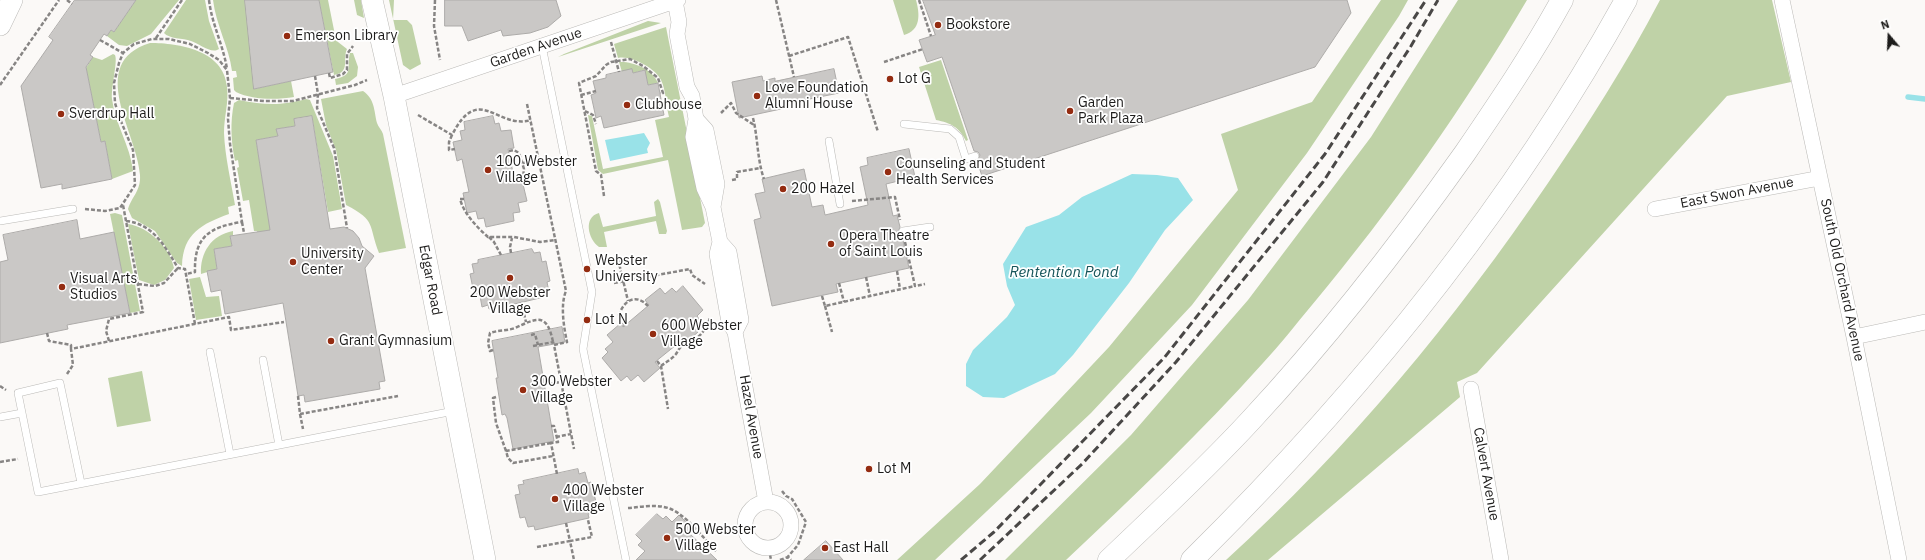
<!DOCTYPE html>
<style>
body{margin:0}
#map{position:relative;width:1925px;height:560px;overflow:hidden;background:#fbf9f7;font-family:"IBM Plex Sans",sans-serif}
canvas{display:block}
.north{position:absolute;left:1869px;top:16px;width:40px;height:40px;-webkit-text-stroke:3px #fff;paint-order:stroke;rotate:341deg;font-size:11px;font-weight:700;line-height:16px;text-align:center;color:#1d1c1b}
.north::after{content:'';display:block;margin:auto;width:14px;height:18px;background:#1d1c1b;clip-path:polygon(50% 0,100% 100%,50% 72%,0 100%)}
</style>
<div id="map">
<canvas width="1925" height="560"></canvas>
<div class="north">N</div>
</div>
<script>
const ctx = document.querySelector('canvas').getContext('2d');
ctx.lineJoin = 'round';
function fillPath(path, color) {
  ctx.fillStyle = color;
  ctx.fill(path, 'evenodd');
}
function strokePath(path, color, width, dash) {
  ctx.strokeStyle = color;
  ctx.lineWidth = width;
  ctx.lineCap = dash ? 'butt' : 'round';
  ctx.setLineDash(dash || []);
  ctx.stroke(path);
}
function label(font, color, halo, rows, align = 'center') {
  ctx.font = font + ' "IBM Plex Sans",sans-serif';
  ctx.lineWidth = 3.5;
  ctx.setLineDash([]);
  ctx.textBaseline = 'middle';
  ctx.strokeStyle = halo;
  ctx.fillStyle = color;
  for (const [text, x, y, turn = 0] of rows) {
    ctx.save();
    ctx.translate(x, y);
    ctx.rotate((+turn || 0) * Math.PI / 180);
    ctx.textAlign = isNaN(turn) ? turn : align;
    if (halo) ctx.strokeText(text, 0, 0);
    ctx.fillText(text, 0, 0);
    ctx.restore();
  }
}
fillPath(new Path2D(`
 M 136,0 L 179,0 L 151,34 L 127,46 L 119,45 L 107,36 L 111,30 L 114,32 Z
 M 186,0 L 205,0 L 209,21 L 219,49 L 217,50 C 210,53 198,43 191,41 C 183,38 169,39 164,33 Z
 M 213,0 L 245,0 L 254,89 L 291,81 L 294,97 C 277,100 252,100 236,92 L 234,90 L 233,78 L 237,77 L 236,71 L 232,71 C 229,47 216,25 213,0 Z
 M 319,0 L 328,0 L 335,35 L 338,42 L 347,49 C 342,60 351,72 334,75 Z
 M 354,0 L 361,0 L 364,18 L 357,15 Z
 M 389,0 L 394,0 L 393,20 L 407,20 L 412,25 L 421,64 L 410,70 L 403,65 Z
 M 893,0 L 916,0 C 920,15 921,30 904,35 Z
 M 1381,0 L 1408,0 L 1399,16 L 1307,153 L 1192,305 L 1091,413 L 935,560 L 897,560 L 980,484 L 1109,347 L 1238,190 L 1221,134 L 1312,102 Z
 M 1458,0 L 1527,0 C 1464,107 1392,209 1312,305 C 1296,324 1280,345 1263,363 C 1201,432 1134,496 1066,560 L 1005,560 L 1131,435 L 1248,300 L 1371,137 Z
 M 1660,0 L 1772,0 L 1791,82 L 1727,96 L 1477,373 L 1457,382 L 1460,397 L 1268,560 L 1226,560 C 1348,449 1455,320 1548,183 C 1588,124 1627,63 1660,0 Z
 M 648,21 L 661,23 L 558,57 L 564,54 Z
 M 666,27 L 705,223 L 702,227 L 682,230 L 668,160 L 603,174 L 598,170 L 588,115 L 592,116 L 603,169 L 663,157 L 655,120 L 669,117 C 666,106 666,90 661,80 C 655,68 631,55 618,58 L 614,44 Z
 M 150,43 C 179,43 224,50 227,87 C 229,102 224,117 224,133 C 225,157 231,181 235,205 L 228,207 L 229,214 C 202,224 183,233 182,266 L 177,263 L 155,231 L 132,218 L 128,209 C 132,196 141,191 140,175 C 138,134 85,63 150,43 Z
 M 350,53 L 353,53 L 358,67 L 357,76 L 348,83 L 336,85 L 335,79 C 355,75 346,67 350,53 Z
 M 113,54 L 115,55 C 118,62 111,86 112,99 C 115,124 130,145 133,171 L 112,179 L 105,141 L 101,142 L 86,68 L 93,57 L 102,60 Z
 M 941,60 L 968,140 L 966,141 C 959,127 951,123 936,120 L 919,67 Z
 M 619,62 C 632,61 653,69 658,83 L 648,85 L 644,70 L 633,73 L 622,72 Z
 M 363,91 C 375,99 374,111 377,123 C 378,127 382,130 383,134 L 406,248 L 379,253 C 368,225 377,221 346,205 L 336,150 L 326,125 L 321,99 Z
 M 306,99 L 310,100 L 333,156 L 342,209 L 328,212 L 312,116 L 294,119 L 295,126 L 277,129 L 278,136 L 256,140 L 272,239 L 258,241 L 257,231 L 254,231 L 249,200 L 243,201 L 237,168 L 239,167 L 238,160 L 235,161 C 231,142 230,122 234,103 L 239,100 C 264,105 281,106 306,99 Z
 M 658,199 L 660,202 L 667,231 L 666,234 L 659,234 L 656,221 L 604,232 L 607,247 L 599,247 C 588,239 583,217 599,213 L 603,227 L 656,216 L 654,202 Z
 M 115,213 L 122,215 L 140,311 L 130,313 L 110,214 Z
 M 128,224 C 149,227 170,248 174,268 L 165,280 L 154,285 L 139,280 Z
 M 233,231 L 233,235 L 230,236 L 232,246 L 214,249 L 217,269 L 201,274 C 200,253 211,235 233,231 Z
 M 200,277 L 206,297 L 219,296 L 222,316 L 196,320 L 189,279 Z
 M 142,371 L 151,421 L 117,427 L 108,378 Z`), '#bfd2a7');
fillPath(new Path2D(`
 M 644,133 L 650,143 L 647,149 L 648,153 L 610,161 L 605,140 Z
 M 1132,174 L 1157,175 L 1178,178 L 1193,200 L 1165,230 L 1129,283 L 1073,355 L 1055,374 L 1004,398 L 983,397 L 966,386 L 966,364 L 973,350 L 1007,317 L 1015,305 L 1007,286 L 1003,264 L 1026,227 L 1059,215 L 1082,197 Z`), '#99e2e8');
strokePath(new Path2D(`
 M 1908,97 L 1925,99`), '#99e2e8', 5.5);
const building = new Path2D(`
 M 75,0 L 136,0 L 114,32 L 111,30 L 107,36 L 104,34 L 90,55 L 93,57 L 86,67 L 101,142 L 105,141 L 112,179 L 62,189 L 62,184 L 41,188 L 21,86 L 53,40 L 49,37 Z
 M 245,0 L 319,0 L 333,72 L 254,89 Z
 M 445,0 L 556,0 L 561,16 L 548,27 L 530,33 L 503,36 L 501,30 L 468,41 L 462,26 L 445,26 Z
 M 923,0 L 1347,0 L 1351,13 L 1315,67 L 982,176 L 977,161 L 980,155 L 978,152 L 974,151 L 942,57 L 927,62 L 919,40 L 935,35 Z
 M 632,69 L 633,73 L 645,70 L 648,85 L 658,83 L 664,115 L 604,128 L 601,116 L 596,118 L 591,95 L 596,93 L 593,81 L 606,78 L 606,75 Z
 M 834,69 L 839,93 L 780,105 L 781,109 L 739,118 L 732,82 L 762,76 L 763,81 L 775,78 L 775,81 Z
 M 312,116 L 330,229 L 344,227 L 353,231 L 359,238 L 362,246 L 374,256 L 365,268 L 385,381 L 379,382 L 380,389 L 305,402 L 304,395 L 298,396 L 283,303 L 225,314 L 221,290 L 211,292 L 207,271 L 217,269 L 214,249 L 232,246 L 230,236 L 270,230 L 256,140 L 278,136 L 276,129 L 295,126 L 294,119 Z
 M 493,116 L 495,124 L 499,123 L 501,131 L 511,130 L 514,148 L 508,149 L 515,182 L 522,180 L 527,201 L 518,203 L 520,212 L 513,213 L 514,221 L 486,227 L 484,218 L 478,219 L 476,211 L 467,213 L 463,193 L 469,192 L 462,159 L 457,161 L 453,142 L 462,140 L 460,131 L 465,130 L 464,122 Z
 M 909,149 L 915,177 L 886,184 L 893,216 L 897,215 L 900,227 L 898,232 L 902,236 L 909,268 L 836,284 L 838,292 L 772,306 L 754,220 L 761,218 L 755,194 L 765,192 L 762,179 L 804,169 L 812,207 L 823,205 L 825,215 L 868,205 L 860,167 L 868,165 L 867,158 Z
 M 77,220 L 80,239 L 114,232 L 130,313 L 67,325 L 68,329 L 0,343 L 0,262 L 8,260 L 3,235 Z
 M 532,249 L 534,253 L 540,252 L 542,262 L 546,261 L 550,281 L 547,282 L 549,292 L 543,293 L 544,297 L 519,303 L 489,309 L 488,305 L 482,307 L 480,296 L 475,298 L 470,274 L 474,273 L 472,264 L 478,263 L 478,260 Z
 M 683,286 L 703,310 L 697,316 L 699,319 L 692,325 L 698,332 L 684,344 L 681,341 L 655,362 L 660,368 L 644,382 L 638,375 L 631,381 L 627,376 L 621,381 L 602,358 L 608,352 L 605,349 L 613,342 L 607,335 L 621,323 L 623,327 L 649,305 L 645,300 L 660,288 L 665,294 L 672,288 L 676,292 Z
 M 562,327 L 565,342 L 538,347 L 554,441 L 513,449 L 507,418 L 505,414 L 502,415 L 496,378 L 498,378 L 492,341 Z
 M 578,469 L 579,474 L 585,472 L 588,483 L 591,482 L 596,502 L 592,503 L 594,513 L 588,514 L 589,518 L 535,530 L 534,526 L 528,527 L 525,517 L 520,518 L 515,495 L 520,494 L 518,485 L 524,484 L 523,481 Z
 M 657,514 L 663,519 L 666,516 L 672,522 L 679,515 L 692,528 L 688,532 L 717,560 L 636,560 L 645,551 L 638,545 L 642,541 L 636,535 Z
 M 826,541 L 843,560 L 804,560 Z`);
fillPath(building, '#cac8c6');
strokePath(building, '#adaba9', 1);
const lane = new Path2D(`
 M 542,46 L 592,292 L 583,349 L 626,560
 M 904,124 L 950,129 L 959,137 L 966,159 L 975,156
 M 829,141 L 840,204
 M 0,221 L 73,209
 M 903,231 L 930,227
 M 210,352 L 230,454
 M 263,360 L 279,445
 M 0,417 L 22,413
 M 81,483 L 60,383 L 18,393 L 38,492 L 454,411`);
const street = new Path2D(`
 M 1782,0 L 1854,337 L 1899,560
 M 675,1 L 679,22 L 677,34 L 687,87 L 692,96 L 696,119 L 693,137 L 704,188 L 713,207 L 720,242 L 717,254 L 729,322 L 735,332 L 766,502
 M 394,96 L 678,0
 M 696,119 L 706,130 L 717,184 L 713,207
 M 1655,209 L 1820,178
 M 720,242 L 729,252 L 741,320 L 735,332
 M 1854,337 L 1925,322
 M 1471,389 L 1501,560
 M745 525a23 23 0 1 1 46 0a23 23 0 1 1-46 0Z`);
const secondary = new Path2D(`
 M 372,0 L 394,96 L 485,560
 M 0,25 L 12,0`);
const highway = new Path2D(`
 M 1109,560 C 1157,514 1206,469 1251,420 C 1329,336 1399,246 1465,153 C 1499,103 1533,53 1562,0
 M 1192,560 C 1361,393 1511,208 1626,0`);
strokePath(lane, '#bbbab7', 8);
strokePath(street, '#bbbab7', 16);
strokePath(secondary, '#bbbab7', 22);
strokePath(highway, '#bbbab7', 23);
strokePath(new Path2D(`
 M 67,0 L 72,4
 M 209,0 C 212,25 223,44 227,69
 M 435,0 L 434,26 L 440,60
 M 776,0 L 794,77
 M 919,0 L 931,36
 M 156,38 L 182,0
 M 100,40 L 123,53
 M 611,42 L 619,72
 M 789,56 L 848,37 L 878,132
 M 884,62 L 923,49
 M 329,73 L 330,78 L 343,74 L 347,70 L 347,54 L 353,46
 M 315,76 L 318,94 L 317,108 L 334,148 L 347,228
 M 0,85 L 59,0
 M 581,95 L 596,91
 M 230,98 L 264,101 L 293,101 L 355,85 L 367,80
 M 527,104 L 566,291 C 560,305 564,328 567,342 L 554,345 L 574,449
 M 585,111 L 593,115 L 596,124
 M 721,113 L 731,103 L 736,113 L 754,125
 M 418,115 L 452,135 C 479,82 497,130 531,120
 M 753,118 C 758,138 757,159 764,179
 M 452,135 L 449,142 L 449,150 L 455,149
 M 509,151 L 514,150 L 519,153 L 524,169 L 523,177 L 515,182
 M 523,163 L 540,160
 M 732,180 L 737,179 L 737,172 L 760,168
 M 604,196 L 601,175 L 596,171 L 579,83 L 596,76 L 606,65 L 611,62 L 630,59 L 643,66 L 658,78 L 663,93 L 660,93
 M 464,199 L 460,199 C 464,214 477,227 488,237 L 514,237 L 540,242 L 555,240
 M 852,201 L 895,197 L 900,220
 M 85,209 L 105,211 L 120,208 L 135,185 L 133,150 L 120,119 L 115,103 L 114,83 L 119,63 L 123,53 L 134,44 L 152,39 L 169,39 L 190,44 L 208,53 L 219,60 L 227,70 L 230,98 L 228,119 L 230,144 L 242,222 C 209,227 194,237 195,272 L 186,274
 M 126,221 C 154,224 165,247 178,268 L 185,269 L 195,324
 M 242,222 L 244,233
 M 489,237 L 494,242 L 501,255
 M 905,242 L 915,286 L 925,284
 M 511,253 L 510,247 L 512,238
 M 618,259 L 628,301
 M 897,271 L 900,289
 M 866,277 L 870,296
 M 614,283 L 690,269 L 692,275 L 705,284
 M 839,283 L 844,302
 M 138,284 L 155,286 L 164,283 L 178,268
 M 822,296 L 825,306 L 915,286
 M 521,302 L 526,322
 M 825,306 L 832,332
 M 625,326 L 619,315 C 624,300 636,293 648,306
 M 47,333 L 49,341 L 71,345 L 71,349
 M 531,335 L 535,334 L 538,345
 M 109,341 L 106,331 L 109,319 L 143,312 L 123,205
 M 533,346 L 553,342 L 554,345
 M 493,350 L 490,351 L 488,343 L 490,333 C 498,330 507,331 515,328 C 537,318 547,312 553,342
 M 657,361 L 661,366 L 668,409
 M 661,366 C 666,362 672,359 676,354 C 678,351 679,348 682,346 C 698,338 703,336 710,318
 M 67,374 L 73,365 L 71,349 L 229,317 L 231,330 L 284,322
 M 549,384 L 561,382
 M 0,386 L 6,390
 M 298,396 L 300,414 L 398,396
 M 496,397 L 493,398 L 496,423 L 506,451
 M 300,414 L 303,429
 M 551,426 L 554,426 L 558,442 L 551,443 L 557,474
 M 556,437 L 571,434
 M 551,443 L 506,451 L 508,458 L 513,463 L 553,456
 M 0,462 L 18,459
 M 782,491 L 786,496 L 792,499 L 806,522 L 798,545 L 785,560
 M 628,508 C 641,507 655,504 668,508 C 685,513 704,539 716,551
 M 566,523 L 570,541 L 592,537 L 588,520
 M 537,547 L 570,541 L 574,560
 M 769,549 L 771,560
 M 780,560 L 788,557 L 791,560`), '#878584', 2.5, [4, 2]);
strokePath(lane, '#fff', 7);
strokePath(street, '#fff', 15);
strokePath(secondary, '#fff', 21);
strokePath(highway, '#fff', 22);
strokePath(new Path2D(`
 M 961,560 L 994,532 L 1164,358 L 1325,154 L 1426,0
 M 980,560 L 1082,464 L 1176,362 L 1323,182 L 1411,46 L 1438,0`), '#494746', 3, [8, 4]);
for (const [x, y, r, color] of [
 [938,25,4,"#942c11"],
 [287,36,4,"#942c11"],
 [890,79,4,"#942c11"],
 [757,96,4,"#942c11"],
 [627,105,4,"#942c11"],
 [1070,111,4,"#942c11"],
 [61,114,4,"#942c11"],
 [488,170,4,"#942c11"],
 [888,172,4,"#942c11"],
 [783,189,4,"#942c11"],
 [831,244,4,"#942c11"],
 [293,262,4,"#942c11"],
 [587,269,4,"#942c11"],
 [510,278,4,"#942c11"],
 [62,287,4,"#942c11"],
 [587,320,4,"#942c11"],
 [653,334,4,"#942c11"],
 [331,341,4,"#942c11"],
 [523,390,4,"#942c11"],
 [869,469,4,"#942c11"],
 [555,499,4,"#942c11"],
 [667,538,4,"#942c11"],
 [825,548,4,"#942c11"]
]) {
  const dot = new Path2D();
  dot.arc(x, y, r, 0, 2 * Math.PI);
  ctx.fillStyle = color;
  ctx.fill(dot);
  strokePath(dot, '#fff', 1.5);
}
label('14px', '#1d1c1b', '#fff', [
 ["Bookstore",946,25],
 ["Emerson Library",295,36],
 ["Lot G",898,79],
 ["Love Foundation",765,88],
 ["Alumni House",765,104],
 ["Garden",1078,103],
 ["Park Plaza",1078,119],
 ["Clubhouse",635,105],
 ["Sverdrup Hall",69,114],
 ["100 Webster",496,162],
 ["Village",496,178],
 ["Counseling and Student",896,164],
 ["Health Services",896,180],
 ["200 Hazel",791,189],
 ["Opera Theatre",839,236],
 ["of Saint Louis",839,252],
 ["University",301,254],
 ["Center",301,270],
 ["Webster",595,261],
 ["University",595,277],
 ["Visual Arts",70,279],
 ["Studios",70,295],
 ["200 Webster",510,293,"center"],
 ["Village",510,309,"center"],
 ["Lot N",595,320],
 ["600 Webster",661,326],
 ["Village",661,342],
 ["Grant Gymnasium",339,341],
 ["300 Webster",531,382],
 ["Village",531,398],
 ["Lot M",877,469],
 ["400 Webster",563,491],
 ["Village",563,507],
 ["500 Webster",675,530],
 ["Village",675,546],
 ["East Hall",833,548]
], 'left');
label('14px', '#1d1c1b', '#fff', [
 ["Garden Avenue",536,48,-19],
 ["East Swon Avenue",1737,193,-11],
 ["Edgar Road",430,280,79],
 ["South Old Orchard Avenue",1842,280,78],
 ["Hazel Avenue",751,417,80],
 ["Calvert Avenue",1486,474,80]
]);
label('italic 15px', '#155459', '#fff', [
 ["Rentention Pond",1064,273]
]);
</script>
